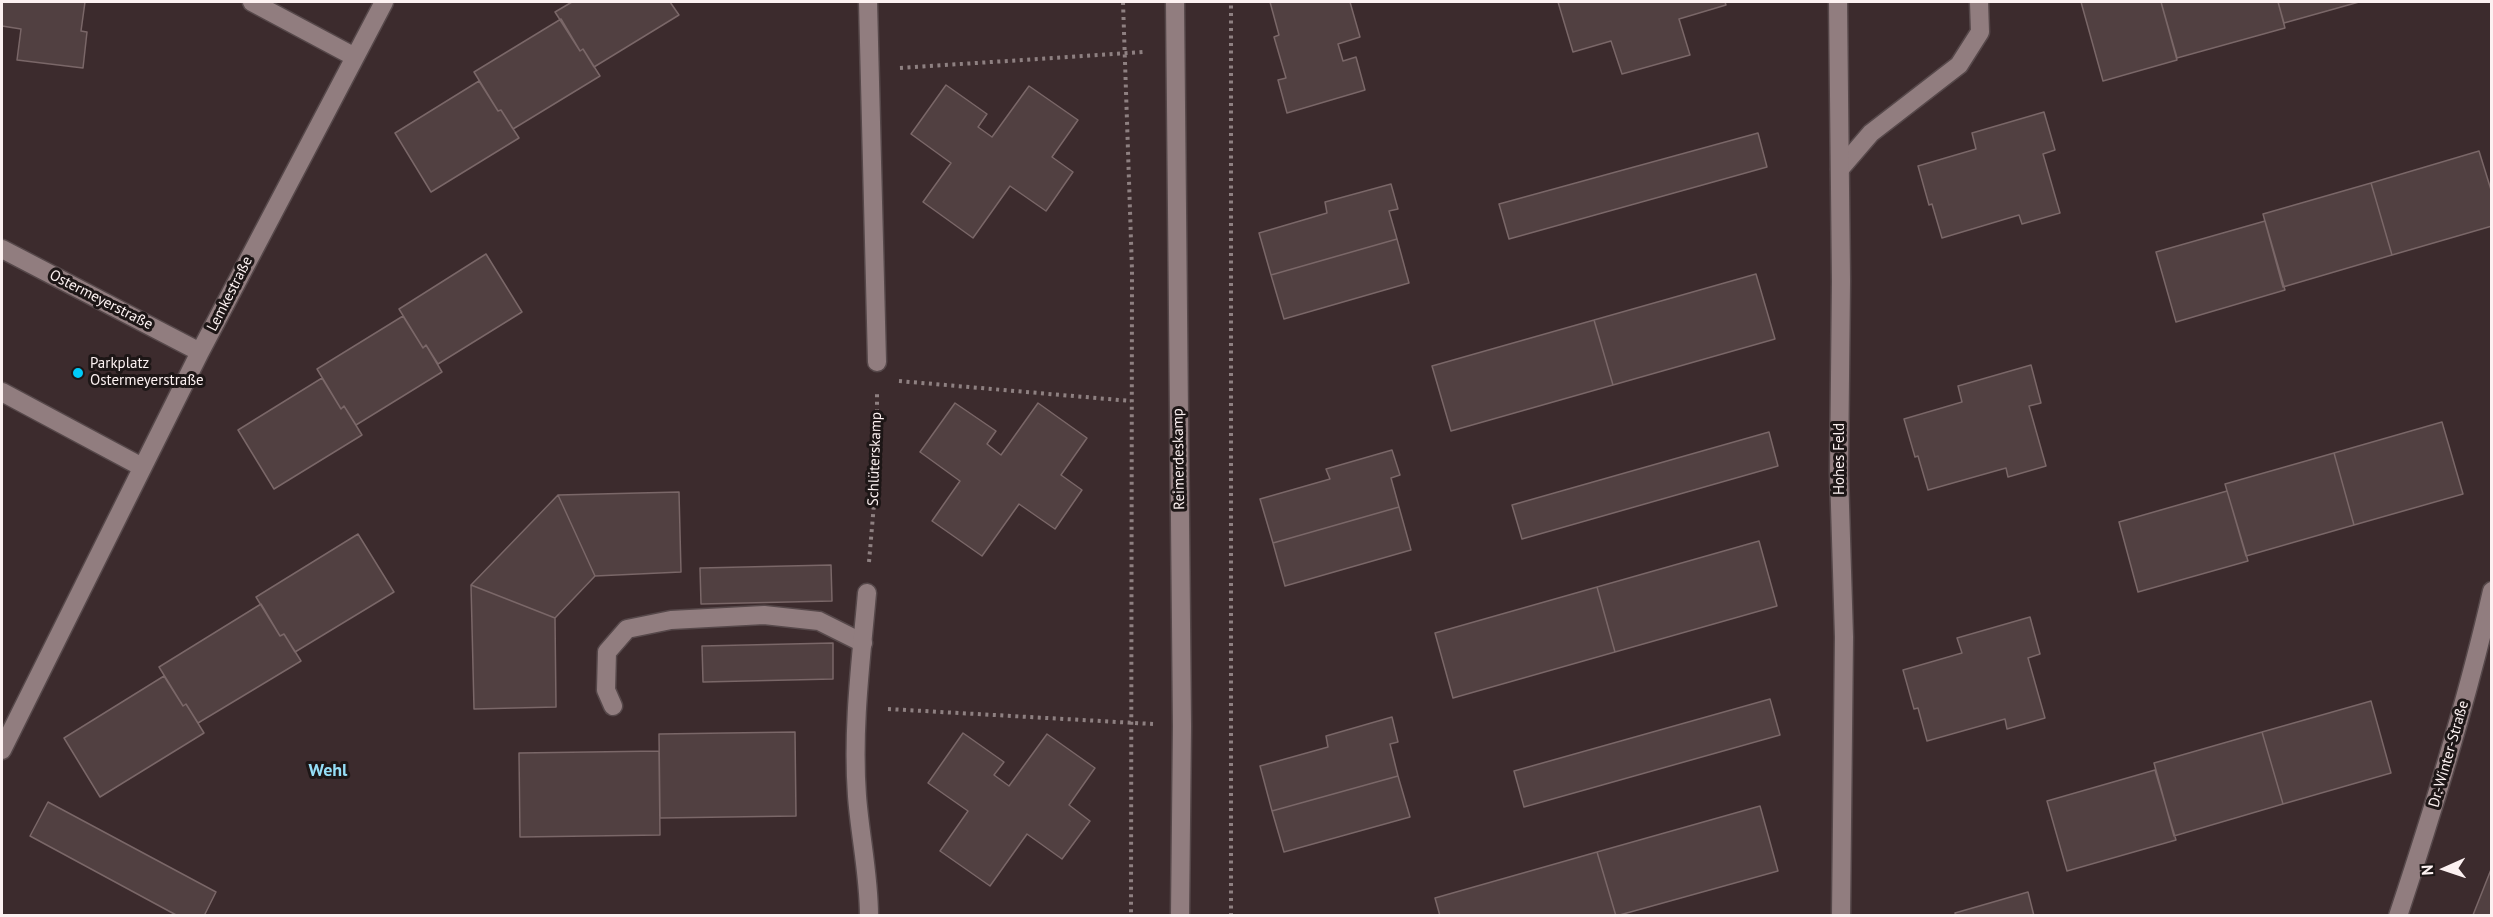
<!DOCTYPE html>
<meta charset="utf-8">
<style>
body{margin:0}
#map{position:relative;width:2493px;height:917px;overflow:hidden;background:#3c2b2d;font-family:"PT Sans",sans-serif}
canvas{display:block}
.frame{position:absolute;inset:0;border:3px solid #fcf1f1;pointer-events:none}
.north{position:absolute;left:2415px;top:839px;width:60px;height:60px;-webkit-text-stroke:4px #1d1616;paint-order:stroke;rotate:267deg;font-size:16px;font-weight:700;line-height:24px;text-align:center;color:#fcf1f1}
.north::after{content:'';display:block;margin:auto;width:21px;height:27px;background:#fcf1f1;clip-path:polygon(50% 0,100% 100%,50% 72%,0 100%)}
</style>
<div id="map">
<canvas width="2493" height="917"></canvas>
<div class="frame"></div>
<div class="north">N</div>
</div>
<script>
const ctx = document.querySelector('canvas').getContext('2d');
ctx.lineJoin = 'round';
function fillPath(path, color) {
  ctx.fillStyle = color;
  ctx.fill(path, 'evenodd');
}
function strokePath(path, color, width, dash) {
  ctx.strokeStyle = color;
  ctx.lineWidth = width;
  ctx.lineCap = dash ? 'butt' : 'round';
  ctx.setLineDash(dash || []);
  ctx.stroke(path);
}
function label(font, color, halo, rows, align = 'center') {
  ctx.font = font + ' "PT Sans",sans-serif';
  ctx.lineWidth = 6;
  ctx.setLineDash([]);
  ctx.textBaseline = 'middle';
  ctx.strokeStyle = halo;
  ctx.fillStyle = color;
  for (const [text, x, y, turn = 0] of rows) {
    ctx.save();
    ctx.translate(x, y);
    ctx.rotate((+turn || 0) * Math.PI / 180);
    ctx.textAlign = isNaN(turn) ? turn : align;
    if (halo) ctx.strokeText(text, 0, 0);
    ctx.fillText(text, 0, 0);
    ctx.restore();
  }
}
const building = new Path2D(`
 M 2,2 L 85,2 L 81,31 L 87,32 L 83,68 L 17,60 L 21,29 L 2,26 Z
 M 572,2 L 670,2 L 679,15 L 594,67 L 583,49 L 580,51 L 555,12 Z
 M 1270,2 L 1350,2 L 1360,37 L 1338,44 L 1343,61 L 1356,57 L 1365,90 L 1287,113 L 1278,80 L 1286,78 L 1274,37 L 1279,35 Z
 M 1558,2 L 1725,2 L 1726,5 L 1679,19 L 1690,55 L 1622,74 L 1611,41 L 1573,52 Z
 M 2081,2 L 2161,2 L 2177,60 L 2103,81 Z
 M 2161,2 L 2278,2 L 2285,28 L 2177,58 Z
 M 2278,2 L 2359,2 L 2284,23 Z
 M 561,19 L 580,51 L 583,49 L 600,76 L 513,129 L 501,110 L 498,111 L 474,72 Z
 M 479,81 L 498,111 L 501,110 L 519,138 L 431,192 L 395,133 Z
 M 946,85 L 987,114 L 978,127 L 992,137 L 1029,86 L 1078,120 L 1052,157 L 1073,172 L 1046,211 L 1010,186 L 973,238 L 923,202 L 951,163 L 911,134 Z
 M 2044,112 L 2055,150 L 2043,154 L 2060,213 L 2022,224 L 2019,215 L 1942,238 L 1932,204 L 1929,205 L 1918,166 L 1976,149 L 1972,133 Z
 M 1758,133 L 1767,167 L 1509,239 L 1499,204 Z
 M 2479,151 L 2492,193 L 2492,226 L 2392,255 L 2371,183 Z
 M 2371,183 L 2392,255 L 2283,287 L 2263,214 Z
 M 1391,184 L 1398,209 L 1389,211 L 1397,239 L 1271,275 L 1259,233 L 1327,213 L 1325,202 Z
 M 2265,221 L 2285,290 L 2176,322 L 2156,252 Z
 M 1397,239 L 1409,283 L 1284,319 L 1271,275 Z
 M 486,254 L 522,312 L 438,364 L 426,345 L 423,348 L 399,309 Z
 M 1756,274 L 1775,339 L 1613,385 L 1594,320 Z
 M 403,316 L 423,348 L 426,345 L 442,372 L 356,425 L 344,406 L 341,409 L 317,369 Z
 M 1594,320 L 1613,385 L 1451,431 L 1432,366 Z
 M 2031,365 L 2041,403 L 2029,406 L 2046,466 L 2008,477 L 2006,468 L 1928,490 L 1918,456 L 1915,457 L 1904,419 L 1962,402 L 1958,386 Z
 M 322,378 L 341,409 L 344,406 L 362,435 L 274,489 L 238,430 Z
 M 955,403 L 996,431 L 987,444 L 1001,455 L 1038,403 L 1087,438 L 1061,475 L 1082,490 L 1055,529 L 1019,504 L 982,556 L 932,521 L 960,481 L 920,452 Z
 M 2442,422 L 2463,494 L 2354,525 L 2334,453 Z
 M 1769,432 L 1778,466 L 1522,539 L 1512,505 Z
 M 1392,450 L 1400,475 L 1391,478 L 1399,507 L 1273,543 L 1260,499 L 1330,479 L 1326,469 Z
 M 2334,453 L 2354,525 L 2246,556 L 2225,484 Z
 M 2227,491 L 2248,561 L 2138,592 L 2119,522 Z
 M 679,492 L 681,572 L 595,576 L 558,495 Z
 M 558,495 L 595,576 L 555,618 L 471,585 Z
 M 1399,507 L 1411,550 L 1285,586 L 1273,543 Z
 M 358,534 L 394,592 L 295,652 L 284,634 L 280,636 L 256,597 Z
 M 1759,541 L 1777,606 L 1615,652 L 1597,587 Z
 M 831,565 L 832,601 L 701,604 L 700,568 Z
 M 471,585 L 555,618 L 556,707 L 474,709 Z
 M 1597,587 L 1615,652 L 1453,698 L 1435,633 Z
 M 261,604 L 280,636 L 284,634 L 301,661 L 198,723 L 186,704 L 183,706 L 159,667 Z
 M 2030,617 L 2040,654 L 2028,658 L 2045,718 L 2007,729 L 2005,719 L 1927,741 L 1918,708 L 1914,709 L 1903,670 L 1962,653 L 1957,638 Z
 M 833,643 L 833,679 L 703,682 L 702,646 Z
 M 164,676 L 183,706 L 186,704 L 204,733 L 100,797 L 64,738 Z
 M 1770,699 L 1780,735 L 1524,807 L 1514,771 Z
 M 2371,701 L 2391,773 L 2283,804 L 2262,732 Z
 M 1392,717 L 1398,742 L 1390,744 L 1398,776 L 1272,811 L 1260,766 L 1328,747 L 1326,736 Z
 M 795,732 L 796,816 L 660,818 L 659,734 Z
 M 2262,732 L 2283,804 L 2174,836 L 2154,763 Z
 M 963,733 L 1004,762 L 994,775 L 1009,786 L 1047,734 L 1095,768 L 1069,805 L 1090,821 L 1062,859 L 1027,834 L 990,886 L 940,851 L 968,811 L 928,783 Z
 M 659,751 L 660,835 L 520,837 L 519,753 Z
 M 2155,770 L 2176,840 L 2067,871 L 2047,801 Z
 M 1398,776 L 1410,817 L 1284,852 L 1272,811 Z
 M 48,802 L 216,892 L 204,916 L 178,916 L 30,836 Z
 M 1760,806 L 1778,871 L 1616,916 L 1597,852 Z
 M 1597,852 L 1616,916 L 1440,916 L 1435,898 Z
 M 2492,867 L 2492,916 L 2475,916 L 2473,915 Z
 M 2028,892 L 2034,916 L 1956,916 L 1955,913 Z`);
fillPath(building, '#514041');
strokePath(building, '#7a6768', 1.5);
const lane = new Path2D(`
 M 1840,169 L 1871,133 L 1959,65 L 1980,32 L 1979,2
 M 613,706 L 606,690 L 607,652 L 627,629 L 671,620 L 764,615 L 819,621 L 863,643`);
const street = new Path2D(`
 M 252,2 L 353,56
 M 868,2 L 877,362
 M 1838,2 L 1841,281 L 1839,473 L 1844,637 L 1841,916
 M 2,249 L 200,352
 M 2,392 L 142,467
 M 867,593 C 861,660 852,729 857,796 C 860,836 869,875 869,916
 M 2,750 L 200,352 L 384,2
 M 2398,916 C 2434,808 2467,701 2492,591`);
const secondary = new Path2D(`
 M 1175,2 L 1182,726 L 1180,916`);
strokePath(lane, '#56484a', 21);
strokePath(street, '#56484a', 21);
strokePath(secondary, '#56484a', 21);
strokePath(new Path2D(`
 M 1123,2 L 1132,270 L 1131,916
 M 900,68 L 1144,52
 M 899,381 L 1131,401
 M 869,562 L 877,469 L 877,390
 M 888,709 L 1153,724
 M 1231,916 L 1231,2`), '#8e8081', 4, [3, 4.5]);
strokePath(lane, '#917d7f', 18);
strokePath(street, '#917d7f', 18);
strokePath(secondary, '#917d7f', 18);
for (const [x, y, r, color] of [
 [78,373,6,"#00cbf9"]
]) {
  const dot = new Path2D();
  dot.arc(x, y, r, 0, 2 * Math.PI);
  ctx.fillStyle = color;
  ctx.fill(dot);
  strokePath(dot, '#1d1616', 2);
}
label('15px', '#fcf1f1', '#1d1616', [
 ["Lemkestraße",230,294,-63],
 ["Ostermeyerstraße",101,300,27],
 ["Schlüterskamp",875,459,-88],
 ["Reimerdeskamp",1179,459,-91],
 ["Hohes Feld",1840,459,-90],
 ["Dr.-Winter-Straße",2449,754,-74]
]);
label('15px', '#fcf1f1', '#1d1616', [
 ["Parkplatz",90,364],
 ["Ostermeyerstraße",90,381]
], 'left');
label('bold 18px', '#95def7', '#1d1616', [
 ["Wehl",328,771]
]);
</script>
